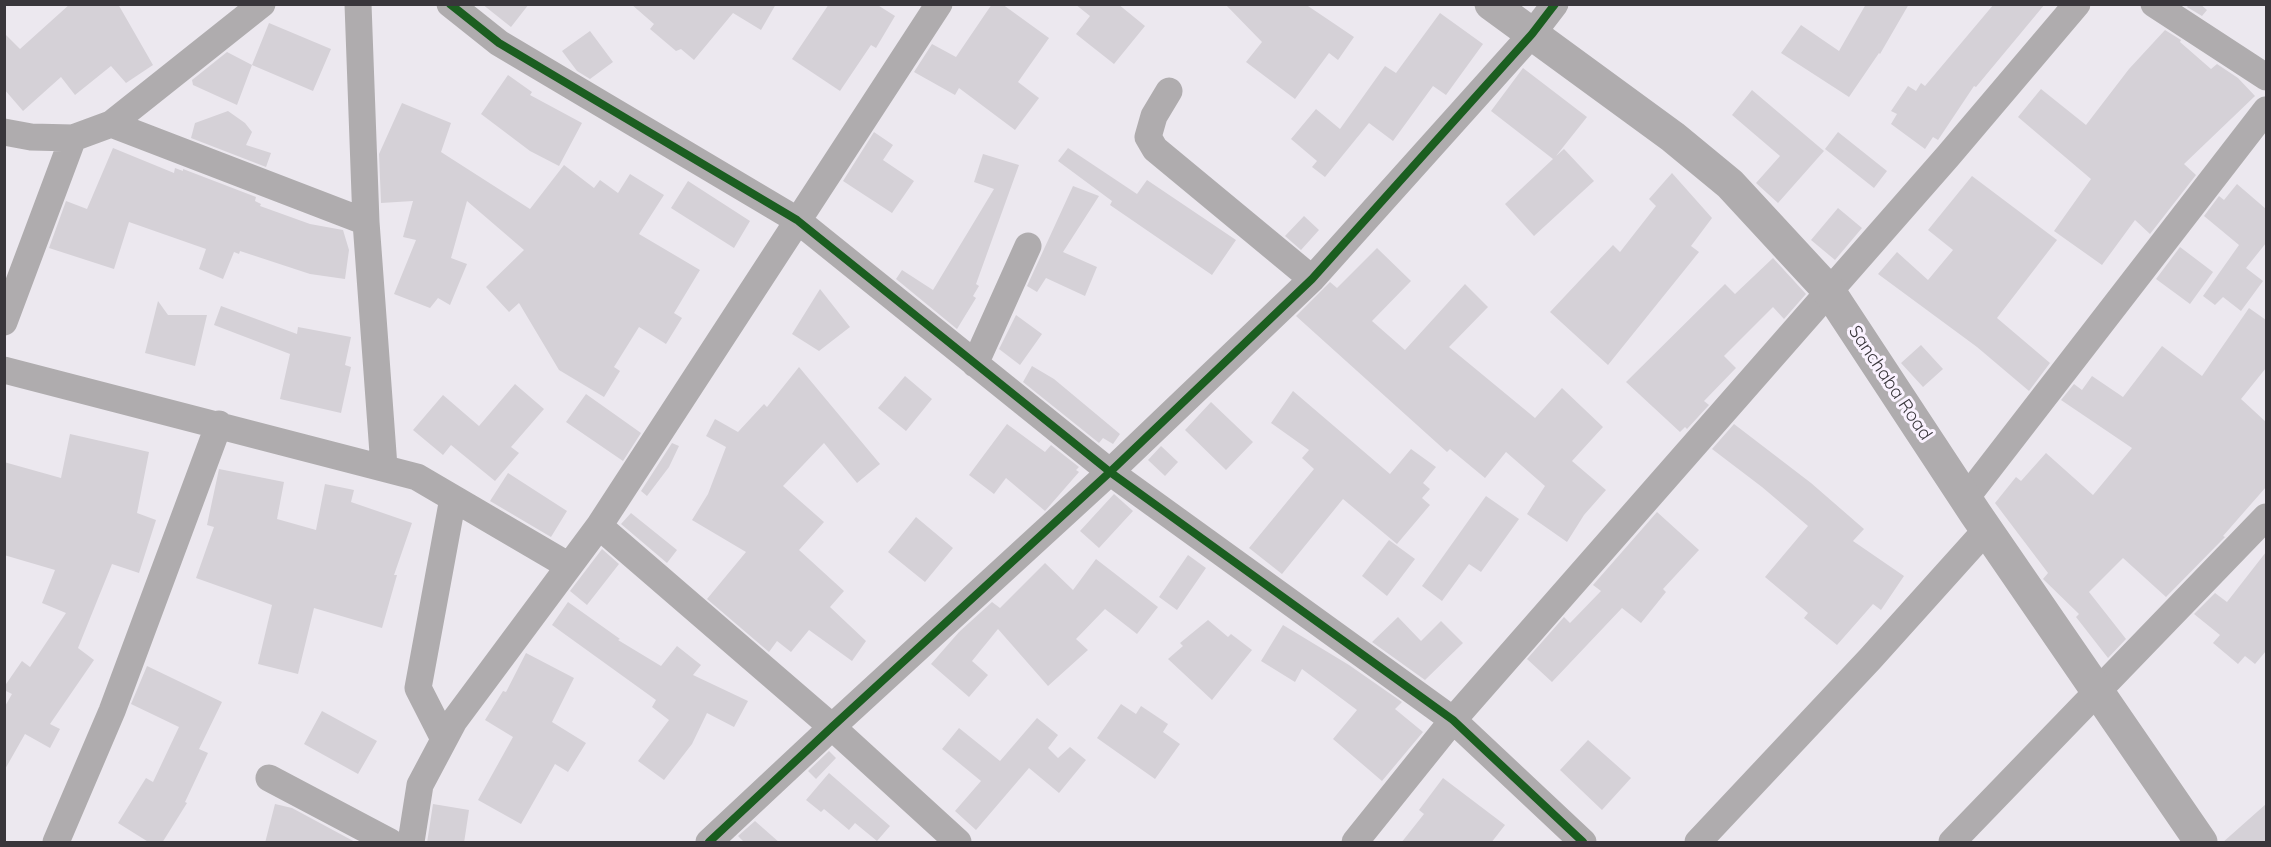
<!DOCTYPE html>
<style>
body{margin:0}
#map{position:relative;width:2271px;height:847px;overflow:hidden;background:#ece8ef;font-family:Quicksand,sans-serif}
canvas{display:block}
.frame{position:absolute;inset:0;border:6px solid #39363b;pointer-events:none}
</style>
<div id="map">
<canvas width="2271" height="847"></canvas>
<div class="frame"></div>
</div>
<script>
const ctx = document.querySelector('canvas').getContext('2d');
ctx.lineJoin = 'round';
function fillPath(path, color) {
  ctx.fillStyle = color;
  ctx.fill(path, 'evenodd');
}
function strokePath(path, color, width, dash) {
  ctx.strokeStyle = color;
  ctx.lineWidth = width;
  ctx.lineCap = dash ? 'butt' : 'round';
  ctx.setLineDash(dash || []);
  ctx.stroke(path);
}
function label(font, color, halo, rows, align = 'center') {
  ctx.font = font + ' Quicksand,sans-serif';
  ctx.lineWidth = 6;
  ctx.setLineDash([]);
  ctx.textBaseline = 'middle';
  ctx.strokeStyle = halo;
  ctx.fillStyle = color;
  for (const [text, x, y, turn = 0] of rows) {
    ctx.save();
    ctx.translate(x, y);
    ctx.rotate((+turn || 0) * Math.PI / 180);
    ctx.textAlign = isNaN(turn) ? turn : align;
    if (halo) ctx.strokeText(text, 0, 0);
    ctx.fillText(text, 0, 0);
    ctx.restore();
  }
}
fillPath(new Path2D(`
 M 70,4 L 118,4 L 153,65 L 126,83 L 111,66 L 75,95 L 61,77 L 23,111 L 4,89 L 4,33 L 20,49 Z
 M 482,4 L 529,4 L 511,27 Z
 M 631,4 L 776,4 L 761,30 L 733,13 L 694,60 L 681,49 L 676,51 L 650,29 L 654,24 Z
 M 829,4 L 876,4 L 895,16 L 876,48 L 871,45 L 840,91 L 792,59 Z
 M 992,4 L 1002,4 L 1049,38 L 1018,82 L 1039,98 L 1015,130 L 959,88 L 955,95 L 914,72 L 932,44 L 956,57 Z
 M 1075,4 L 1118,4 L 1145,26 L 1114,64 L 1076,34 L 1090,16 Z
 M 1225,4 L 1305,4 L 1354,37 L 1338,60 L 1329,53 L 1295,99 L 1246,62 L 1262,42 Z
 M 1866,4 L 1909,4 L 1880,54 L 1879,53 L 1849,97 L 1781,53 L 1801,25 L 1839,51 Z
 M 1994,4 L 2045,4 L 1976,87 L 1974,86 L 1938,140 L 1933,137 L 1925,149 L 1891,124 L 1897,114 L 1891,111 L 1908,86 L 1916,91 L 1921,83 L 1925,86 Z
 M 2189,4 L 2200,4 L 2207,10 L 2202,16 L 2187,7 Z
 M 1440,13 L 1483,44 L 1446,95 L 1433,86 L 1393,141 L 1369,123 L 1325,177 L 1312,167 L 1317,161 L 1291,139 L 1316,109 L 1340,129 L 1385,66 L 1396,73 Z
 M 269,23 L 331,49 L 313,91 L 252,65 Z
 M 2165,30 L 2181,40 L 2180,42 L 2211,69 L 2217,64 L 2238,78 L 2255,96 L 2184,164 L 2196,175 L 2150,234 L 2135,220 L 2102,265 L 2054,231 L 2091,179 L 2018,117 L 2041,89 L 2086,125 L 2129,69 Z
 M 590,31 L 613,62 L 590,79 L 577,71 L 562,51 Z
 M 227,52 L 252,65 L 237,105 L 193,85 L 192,80 Z
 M 1523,68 L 1587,117 L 1556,156 L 1564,149 L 1594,181 L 1534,236 L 1505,204 L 1553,159 L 1491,111 Z
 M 508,75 L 532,92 L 530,95 L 582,123 L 559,166 L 530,151 L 481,114 Z
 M 1752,90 L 1824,151 L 1778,203 L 1756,183 L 1780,156 L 1732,115 Z
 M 402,103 L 451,123 L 441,152 L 530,209 L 564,165 L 594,188 L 600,180 L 618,193 L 630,174 L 664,195 L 639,234 L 700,270 L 674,313 L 682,318 L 666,344 L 639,327 L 614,367 L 620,371 L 604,397 L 559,370 L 519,303 L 509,312 L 486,287 L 524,250 L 467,201 L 451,258 L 467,264 L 450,305 L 438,298 L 430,308 L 394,294 L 416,240 L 403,237 L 413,201 L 381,203 L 379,154 Z
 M 228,111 L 245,123 L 252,132 L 246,145 L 271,153 L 266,167 L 191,138 L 195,123 Z
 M 874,132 L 893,145 L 883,160 L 914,181 L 892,213 L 843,181 Z
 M 1838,132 L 1887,171 L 1874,188 L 1825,149 Z
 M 113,148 L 174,173 L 175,168 L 183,171 L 183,169 L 256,197 L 255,201 L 261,204 L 260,206 L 310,224 L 343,230 L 349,250 L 345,279 L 310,274 L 240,251 L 239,254 L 234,252 L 223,279 L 199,269 L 206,249 L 129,222 L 114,269 L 49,248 L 66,201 L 87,209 Z
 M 1068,148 L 1137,194 L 1147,180 L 1236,240 L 1212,275 L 1110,205 L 1112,201 L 1058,161 Z
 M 983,154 L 1019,165 L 976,284 L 979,286 L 973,296 L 976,298 L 957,329 L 896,279 L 902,270 L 933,290 L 994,189 L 974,182 Z
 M 1672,173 L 1712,218 L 1691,246 L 1699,252 L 1608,365 L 1550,312 L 1613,245 L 1620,252 L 1656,206 L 1649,199 Z
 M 1972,176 L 2057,240 L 1997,318 L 2050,363 L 2029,391 L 1977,347 L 1878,274 L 1897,252 L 1928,280 L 1953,250 L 1928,230 Z
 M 688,181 L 750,221 L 734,248 L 671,208 Z
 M 2237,184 L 2266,209 L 2266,243 L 2246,268 L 2263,281 L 2241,311 L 2223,297 L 2215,305 L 2203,296 L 2239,245 L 2204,216 L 2219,196 L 2224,200 Z
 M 1073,186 L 1099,196 L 1063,252 L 1097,267 L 1085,296 L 1046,278 L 1037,292 L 1027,286 Z
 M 1838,208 L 1862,228 L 1835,260 L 1811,240 Z
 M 1304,216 L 1319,230 L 1301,250 L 1285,236 Z
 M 2180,247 L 2213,272 L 2190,304 L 2156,279 Z
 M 1377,248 L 1411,281 L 1372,321 L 1405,350 L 1465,284 L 1488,307 L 1449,347 L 1535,418 L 1562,388 L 1603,427 L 1572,461 L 1606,490 L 1584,515 L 1567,542 L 1527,514 L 1545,486 L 1506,452 L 1485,478 L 1450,449 L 1447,452 L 1296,316 L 1330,282 L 1337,288 Z
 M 1773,258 L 1806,294 L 1784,319 L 1773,307 L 1724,356 L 1736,368 L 1704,401 L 1709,405 L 1687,429 L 1685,427 L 1680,432 L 1626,382 L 1725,284 L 1735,294 Z
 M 820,289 L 850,327 L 819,351 L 792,334 Z
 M 158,301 L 168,315 L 207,315 L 195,366 L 145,353 Z
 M 221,306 L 297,334 L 298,327 L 351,337 L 345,365 L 351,367 L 341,413 L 280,399 L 290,354 L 214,325 Z
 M 2249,308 L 2266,320 L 2266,368 L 2241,399 L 2266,422 L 2266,487 L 2223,536 L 2225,537 L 2166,597 L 2123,558 L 2089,592 L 2126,639 L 2108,658 L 2076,617 L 2079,614 L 2043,579 L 2048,573 L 1995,503 L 2016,477 L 2021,481 L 2046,453 L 2093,495 L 2132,448 L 2061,400 L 2074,384 L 2082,390 L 2092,376 L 2123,397 L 2162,346 L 2202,376 Z
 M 1016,315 L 1042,334 L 1020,365 L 999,349 Z
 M 1921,345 L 1943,369 L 1923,387 L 1901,363 Z
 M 1032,366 L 1054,379 L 1120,434 L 1113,444 L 1103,438 L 1099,443 L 1023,382 Z
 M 799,367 L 880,464 L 857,483 L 824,443 L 783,486 L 824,522 L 799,550 L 844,591 L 830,607 L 866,641 L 852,661 L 809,630 L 791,652 L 777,641 L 769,652 L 707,599 L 746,552 L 692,520 L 708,494 L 726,447 L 706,436 L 715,419 L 738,432 L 764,404 L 767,407 Z
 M 905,376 L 932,399 L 906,431 L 878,408 Z
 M 515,384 L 544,409 L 511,447 L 519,453 L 495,481 L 451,445 L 443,455 L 413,430 L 443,395 L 479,426 Z
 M 1293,391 L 1390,474 L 1411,449 L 1436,467 L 1423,483 L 1430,489 L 1422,498 L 1430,505 L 1397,544 L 1343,499 L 1282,574 L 1249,548 L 1314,469 L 1302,458 L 1309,450 L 1271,423 Z
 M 586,394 L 641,433 L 623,461 L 566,422 Z
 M 1211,402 L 1253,442 L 1226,470 L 1185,430 Z
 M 1007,424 L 1045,452 L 1051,445 L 1079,467 L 1076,470 L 1079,472 L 1045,511 L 1006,478 L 994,494 L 969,475 Z
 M 1734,424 L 1811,483 L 1864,529 L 1853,541 L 1904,576 L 1881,610 L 1873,604 L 1837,645 L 1804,618 L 1808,613 L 1765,577 L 1808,526 L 1762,487 L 1712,449 Z
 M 70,434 L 149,452 L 137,513 L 156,520 L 139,573 L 112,564 L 78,648 L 94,660 L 50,724 L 60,729 L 50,748 L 25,734 L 4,771 L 4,708 L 12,694 L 4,690 L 4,687 L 22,661 L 30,667 L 66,613 L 42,603 L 55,570 L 4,555 L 4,462 L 61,478 Z
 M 672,443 L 679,446 L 669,467 L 647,496 L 641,491 Z
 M 1161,446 L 1178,462 L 1165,476 L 1148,460 Z
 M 219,469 L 284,482 L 277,519 L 316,530 L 325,484 L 354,490 L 351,502 L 412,523 L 394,575 L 397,575 L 382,628 L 314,608 L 298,674 L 258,664 L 272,605 L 196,578 L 214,527 L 207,525 Z
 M 508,473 L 567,511 L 551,537 L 490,501 Z
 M 1114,494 L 1133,511 L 1099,548 L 1080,531 Z
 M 1486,496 L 1519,519 L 1481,572 L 1469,564 L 1442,601 L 1422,586 Z
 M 1657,512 L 1699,550 L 1663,589 L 1666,592 L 1641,623 L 1622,608 L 1552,682 L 1527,659 L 1564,617 L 1570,623 L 1601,591 L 1593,585 Z
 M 631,513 L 677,550 L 667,563 L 621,524 Z
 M 916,517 L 953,548 L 925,582 L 888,552 Z
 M 1389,540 L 1415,559 L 1387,596 L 1362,576 Z
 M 602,549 L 619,564 L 587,605 L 570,591 Z
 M 2266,552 L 2266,651 L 2255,664 L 2245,656 L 2238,664 L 2213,643 L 2220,635 L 2194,614 L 2215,593 L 2227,602 Z
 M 1188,555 L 1206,568 L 1177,610 L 1159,597 Z
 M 1096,559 L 1158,607 L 1137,634 L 1105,609 L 1076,639 L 1088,650 L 1048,686 L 998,629 L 972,661 L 988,675 L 969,697 L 931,664 L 959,632 L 992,602 L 1000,608 L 1045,563 L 1073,590 Z
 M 568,602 L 620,639 L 618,640 L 661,666 L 677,646 L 701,665 L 693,675 L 748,701 L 734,727 L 707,713 L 692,744 L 664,780 L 638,761 L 669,720 L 652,707 L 656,700 L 552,625 Z
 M 1398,617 L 1421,641 L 1441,621 L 1463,643 L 1425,680 L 1372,642 Z
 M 1208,620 L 1228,637 L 1231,634 L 1252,650 L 1212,700 L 1168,659 L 1183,646 L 1180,643 Z
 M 1283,625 L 1349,665 L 1402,702 L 1395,709 L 1423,732 L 1382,781 L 1333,739 L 1357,710 L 1302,669 L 1295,682 L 1261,661 Z
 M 526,653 L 574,678 L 552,722 L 586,743 L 568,772 L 555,764 L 521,824 L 478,800 L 513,737 L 485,720 L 503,691 L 506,692 Z
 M 147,666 L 222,702 L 199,749 L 208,753 L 185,802 L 187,803 L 162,843 L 150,843 L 118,823 L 146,778 L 153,782 L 179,727 L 131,704 Z
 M 1121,704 L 1136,714 L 1141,706 L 1168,724 L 1163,732 L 1180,744 L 1155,779 L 1097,738 Z
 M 322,711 L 377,741 L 358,774 L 304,744 Z
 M 1037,718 L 1058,735 L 1048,748 L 1058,758 L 1070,747 L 1086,760 L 1059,793 L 1029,768 L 976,830 L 955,811 L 981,781 L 942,749 L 959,728 L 1000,761 Z
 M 1588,740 L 1631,778 L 1602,810 L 1560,770 Z
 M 829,751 L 836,758 L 816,779 L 808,771 Z
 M 829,773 L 890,826 L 877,841 L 855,823 L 849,830 L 824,809 L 821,812 L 806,800 Z
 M 1443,778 L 1505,825 L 1491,843 L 1401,843 L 1424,814 L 1419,810 Z
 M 275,804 L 292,808 L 357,843 L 265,843 Z
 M 433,804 L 469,810 L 464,843 L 427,843 Z
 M 2266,804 L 2266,843 L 2222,843 Z
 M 755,821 L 780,843 L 745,843 L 738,836 Z`), '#d5d1d7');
strokePath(new Path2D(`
 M 358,4 L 366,222 L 384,467
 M 450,4 L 499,43 L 797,220 L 1110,472 L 1453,720 L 1583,842
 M 2154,4 L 2266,77
 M 1169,91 L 1154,116 L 1148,137 L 1155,149 L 1312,279
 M 111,124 L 262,4
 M 4,132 L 31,137 L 73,138 L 111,124 L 366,222
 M 4,322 L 73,138
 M 975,364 L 1028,246
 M 4,370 L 417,477 L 569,566
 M 1966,498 L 2266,110
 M 599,526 L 832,727 L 958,842
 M 444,739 L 418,688 L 453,498
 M 269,778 L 390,842
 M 56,842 L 112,711 L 219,424
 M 411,842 L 420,785 L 454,721 L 599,526 L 939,4
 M 709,842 L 832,727 L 1110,472 L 1312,279 L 1532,34 L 1555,4
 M 1355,842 L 1453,720 L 1948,156 L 2077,4
 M 1698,842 L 1870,659 L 1987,529
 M 1952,842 L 2266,517`), '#afacae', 27);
strokePath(new Path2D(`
 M 1491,4 L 1673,137 L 1730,184 L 1829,291 L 1975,513 L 2201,842`), '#afacae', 33);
strokePath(new Path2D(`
 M 450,4 L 499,43 L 797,220 L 1110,472 L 1453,720 L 1583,842
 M 709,842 L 832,727 L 1110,472 L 1312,279 L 1532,34 L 1555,4`), '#1b5e20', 8);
label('18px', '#39363b', '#faf2ff', [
 ["Sanchaba Road",1890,383,56]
]);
</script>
